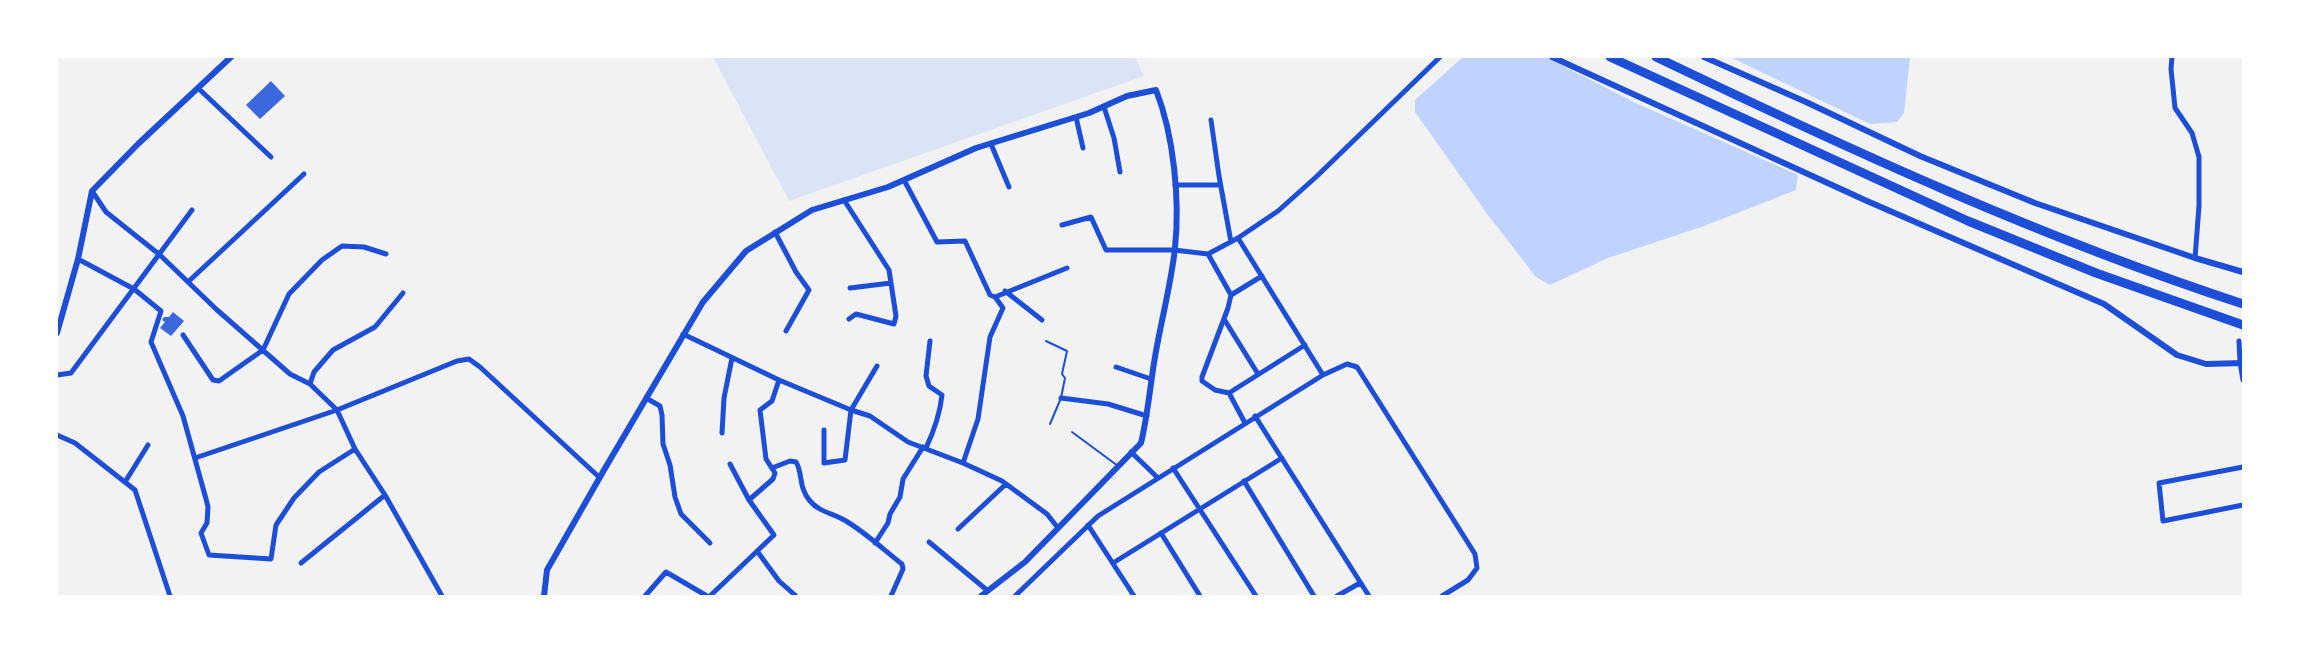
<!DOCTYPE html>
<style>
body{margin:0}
#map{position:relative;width:2300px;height:653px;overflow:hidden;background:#f2f2f2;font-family:"Alegreya Sans",sans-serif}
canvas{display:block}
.frame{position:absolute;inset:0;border:58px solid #fff;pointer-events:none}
</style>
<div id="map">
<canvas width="2300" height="653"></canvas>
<div class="frame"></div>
</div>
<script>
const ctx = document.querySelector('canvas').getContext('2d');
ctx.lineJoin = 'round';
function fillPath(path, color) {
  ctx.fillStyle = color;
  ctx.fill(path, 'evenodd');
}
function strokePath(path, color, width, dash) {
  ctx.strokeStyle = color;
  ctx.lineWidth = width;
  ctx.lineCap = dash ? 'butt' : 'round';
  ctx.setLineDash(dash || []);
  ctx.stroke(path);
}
fillPath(new Path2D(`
 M 713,57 L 1135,57 L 1144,76 L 789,201 Z`), '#dbe4f7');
fillPath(new Path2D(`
 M 1463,57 L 1545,57 L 1638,104 L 1798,175 L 1796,190 L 1704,226 L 1608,258 L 1550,285 L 1536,277 L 1488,215 L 1415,112 L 1415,100 Z
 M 1730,57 L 1910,57 L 1904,113 L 1897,122 L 1870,124 Z`), '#bfd3fe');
fillPath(new Path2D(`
 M 271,81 L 285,96 L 260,119 L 246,105 Z
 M 173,312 L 184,321 L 171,336 L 160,328 L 165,322 L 162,320 L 164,317 L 169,317 Z`), '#3d67dc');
strokePath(new Path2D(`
 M 1046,341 L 1067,351 L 1062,374 L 1065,378 L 1061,398 L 1050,424
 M 1072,432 L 1118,466`), '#1d4ed8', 2);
strokePath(new Path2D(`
 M 2172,57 L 2171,69 L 2175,108 L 2192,133 L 2199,157 L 2199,206 L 2195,258
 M 198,88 L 271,157
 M 1104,107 L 1114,138 L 1120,172
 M 1076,117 L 1083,148
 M 1211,120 L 1219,176 L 1231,242
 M 991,144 L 1009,187
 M 904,180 L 937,242 L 965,241 L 990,295 L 995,297 L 1003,308 L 990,337 L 978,419 L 963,463
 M 1175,185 L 1220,185
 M 92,191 L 106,212 L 160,255 L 216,309 L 290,374 L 310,384 L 337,410 L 355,449 L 385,495 L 442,596
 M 844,200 L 889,270 L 896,316 L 894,324 L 856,314 L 849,319
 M 1062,225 L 1091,217 L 1106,250 L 1174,250 L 1208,254 L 1238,238 L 1278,211 L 1316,177 L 1440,57
 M 775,232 L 796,272 L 809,290 L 786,331
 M 1238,238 L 1323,375
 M 1208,254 L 1231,295 L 1228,308 L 1202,377 L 1202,381 L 1215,390 L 1229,393 L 1305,345
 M 78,259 L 134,289 L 161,311 L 151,342 L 183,416 L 206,499 L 208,507 L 207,523 L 201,533 L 209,555 L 271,559 L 276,525 L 294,498 L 319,472 L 355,449
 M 189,281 L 304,174
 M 850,288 L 891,283
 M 1005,291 L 1042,320
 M 1231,295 L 1262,276
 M 995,297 L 1067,268
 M 1224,319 L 1258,374
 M 683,334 L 779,380 L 851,410 L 870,416 L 908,442 L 963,463 L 1002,481 L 1047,514 L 1058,528
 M 183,335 L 213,380 L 219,381 L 263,350 L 289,294 L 322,260 L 342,246 L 364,247 L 386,254
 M 2239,341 L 2240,362 L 2243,380
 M 1116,367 L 1151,379
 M 57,375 L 71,373 L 192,210
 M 310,384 L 314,372 L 333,350 L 375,327 L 403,293
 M 1229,393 L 1245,423
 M 646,398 L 660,406 L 662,415 L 663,444 L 670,465 L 675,497 L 681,514 L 710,543
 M 1061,398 L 1108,404 L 1147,416
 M 1255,416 L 1369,596
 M 824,430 L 824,463 L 845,460 L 851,410 L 877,366
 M 722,433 L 724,398 L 732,358
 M 57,435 L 75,443 L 135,490 L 170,596
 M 926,448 C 934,431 940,414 942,395 L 929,386 L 926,376 L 930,341
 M 1131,452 L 1158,478
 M 195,458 L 337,410 L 457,361 L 469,359 L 480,367 L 599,477
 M 730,464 L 749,500 L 773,479 L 775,473 L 766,459 L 760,410 L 772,401 L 779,380
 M 2243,467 L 2159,483 L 2163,521 L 2243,505
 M 772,468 L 790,461 L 796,462 C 803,473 798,487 810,501 C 820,513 834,513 846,521 C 866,533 884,550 902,564 L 903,569 L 891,596
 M 1173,468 L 1256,596
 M 1244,481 L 1314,596
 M 125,482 L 148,445
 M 1088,525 L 1134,596
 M 958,529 L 1006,484
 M 1161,533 L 1200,596
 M 929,542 L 988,591
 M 875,543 L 888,523 L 890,514 L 900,497 L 903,479 L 923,447
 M 757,551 L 779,581 L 796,596
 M 301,563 L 385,495
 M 1113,563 L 1282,458
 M 645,596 L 666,572 L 707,596
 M 710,596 L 774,535 L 749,500
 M 1015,596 L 1098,516 L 1323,375 L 1347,364 L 1357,367 L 1475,554 L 1477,568 L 1468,580 L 1442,596
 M 1337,596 L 1360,583`), '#1d4ed8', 5);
strokePath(new Path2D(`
 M 1552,57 L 1867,201 L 2104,304 L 2177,355 L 2206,364 L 2243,363
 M 1704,57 L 1806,102 L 1920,156 L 2035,203 L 2195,258 L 2243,272
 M 57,333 L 78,259 L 92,191 L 138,144 L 231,57
 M 544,596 L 547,570 L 604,470 L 703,302 L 746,251 L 812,210 L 888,187 L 976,148 L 1089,113 L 1127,96 L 1156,90 C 1174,136 1180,200 1175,248 C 1171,285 1161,321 1155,357 C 1150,386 1148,414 1141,443 L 1025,562 L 981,596`), '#1d4ed8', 6);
strokePath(new Path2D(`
 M 1610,57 L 1968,221 L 2096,273 L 2243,325
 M 1656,57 C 1848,149 2041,238 2243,304`), '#1d4ed8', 9);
</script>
